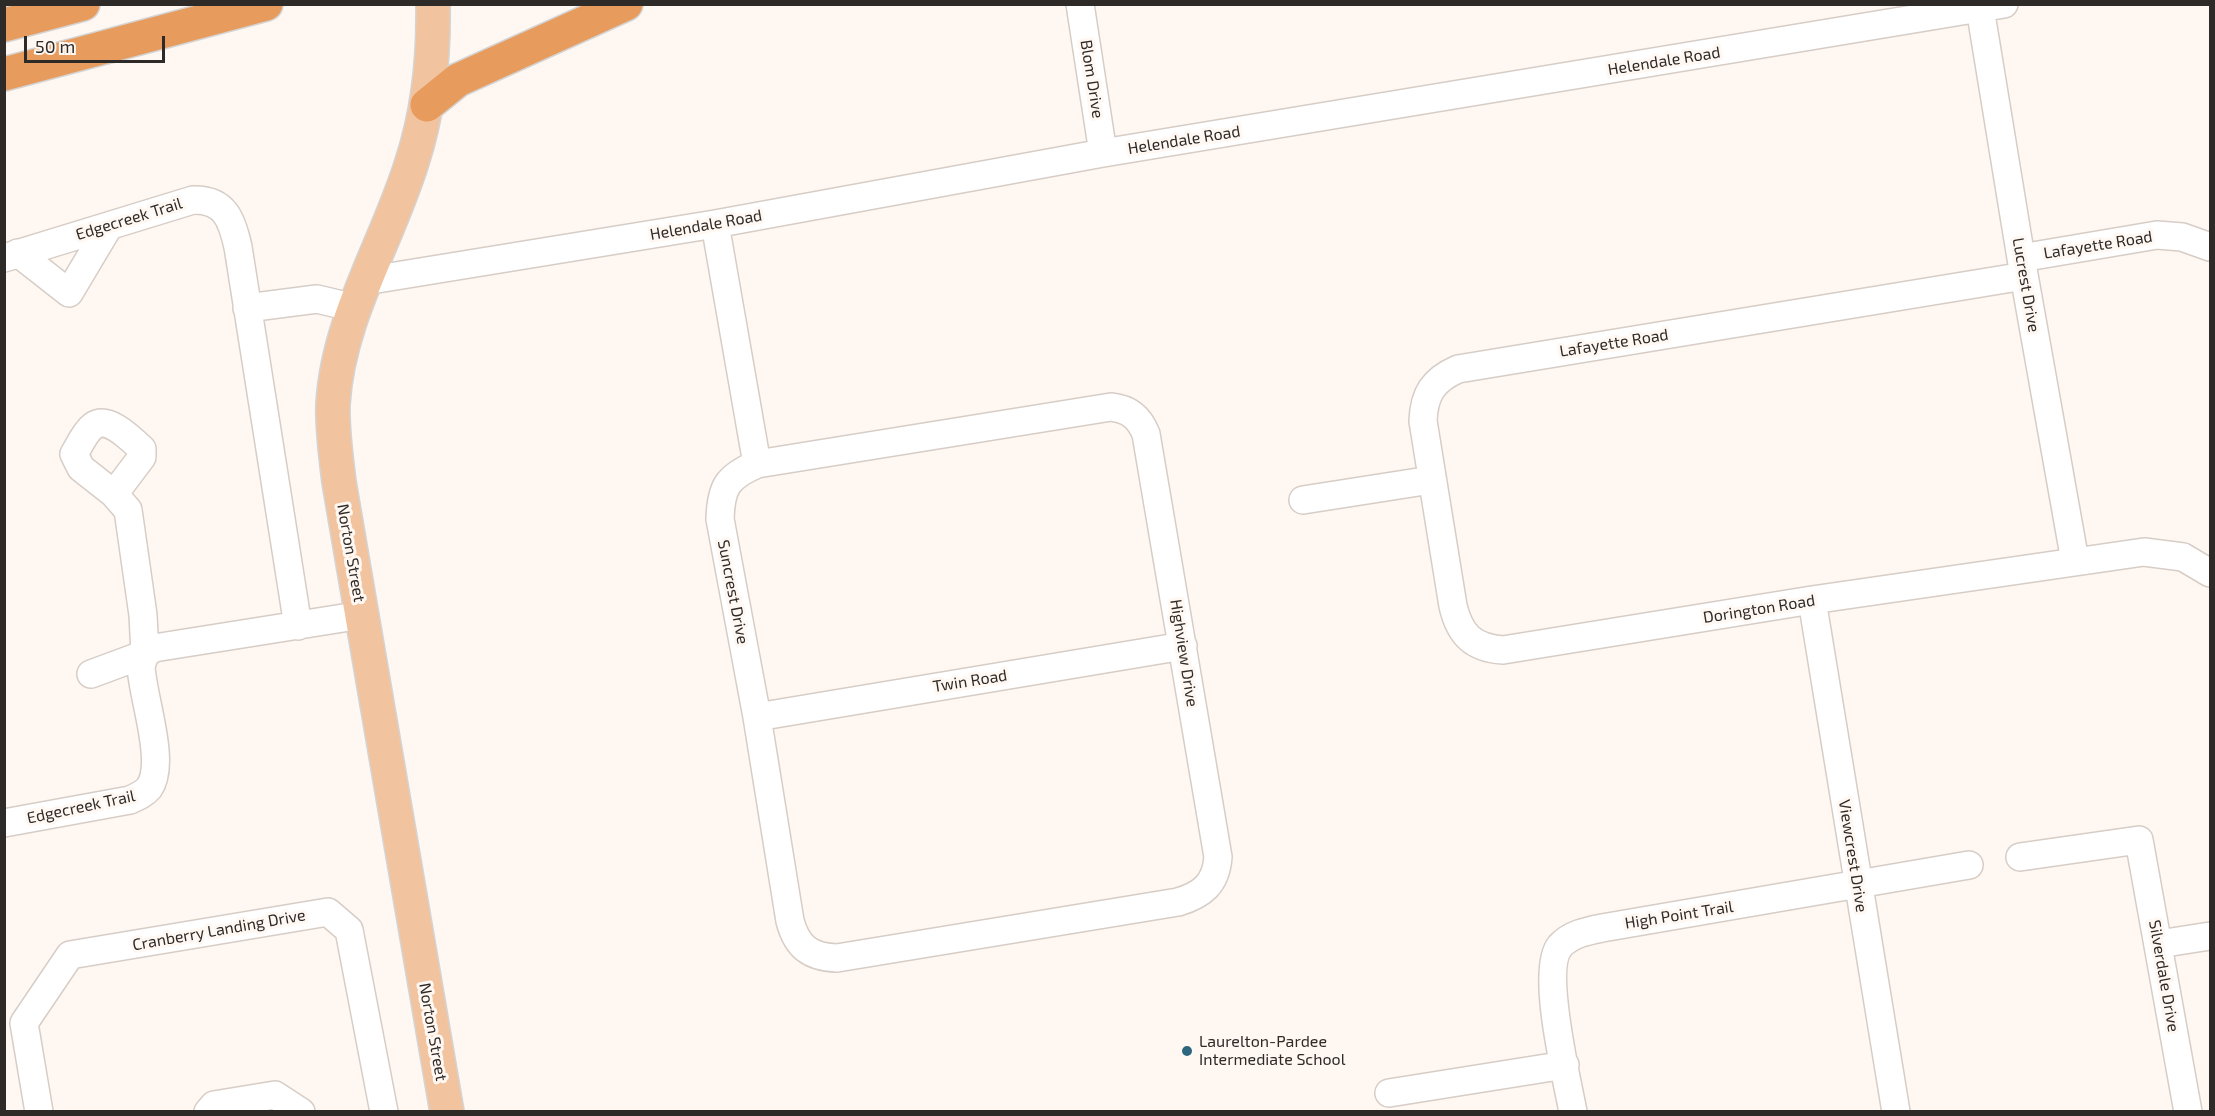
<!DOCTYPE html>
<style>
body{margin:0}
#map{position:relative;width:2215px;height:1116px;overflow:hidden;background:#fff7f1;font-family:"Exo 2",sans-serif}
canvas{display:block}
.frame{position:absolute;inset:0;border:6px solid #2e2a28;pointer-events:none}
.scale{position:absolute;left:24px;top:36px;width:141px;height:27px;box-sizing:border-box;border:3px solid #2e2a28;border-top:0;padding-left:8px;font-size:18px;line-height:21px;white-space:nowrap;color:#2e2a28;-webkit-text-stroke:4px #fff7f1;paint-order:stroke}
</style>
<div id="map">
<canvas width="2215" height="1116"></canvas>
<div class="frame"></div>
<div class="scale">50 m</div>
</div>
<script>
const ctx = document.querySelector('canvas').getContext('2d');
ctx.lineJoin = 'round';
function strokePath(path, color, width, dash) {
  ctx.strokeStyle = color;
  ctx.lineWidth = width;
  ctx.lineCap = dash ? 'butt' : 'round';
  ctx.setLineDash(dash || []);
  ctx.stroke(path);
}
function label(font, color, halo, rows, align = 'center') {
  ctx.font = font + ' "Exo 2",sans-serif';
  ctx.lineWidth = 6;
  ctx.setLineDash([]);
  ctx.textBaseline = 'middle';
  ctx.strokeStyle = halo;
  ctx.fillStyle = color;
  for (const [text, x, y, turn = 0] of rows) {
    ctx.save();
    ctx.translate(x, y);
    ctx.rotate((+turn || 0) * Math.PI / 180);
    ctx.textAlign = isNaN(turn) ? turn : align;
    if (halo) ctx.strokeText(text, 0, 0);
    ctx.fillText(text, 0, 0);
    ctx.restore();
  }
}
const minor = new Path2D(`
 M 1080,4 L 1103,153
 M 1980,8 L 2021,258 L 2075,561
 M 715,224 L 757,464
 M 18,253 L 69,293 L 109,226
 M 4,258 L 193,200 C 225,199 232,220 238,247 L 298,626
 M 2021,258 L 2157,235 L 2182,237 L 2210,247
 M 2024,276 L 1458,369 C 1433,380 1424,394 1423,421 L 1453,606 C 1460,635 1473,648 1503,650 L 1812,600 L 2144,552 L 2183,557 L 2210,573
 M 365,281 L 715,224 L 1103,153 L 2004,4
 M 247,308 L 317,299 L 355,308
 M 1111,407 C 1129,409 1139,417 1146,434 L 1218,857 C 1216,884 1202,895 1178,902 L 837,958 C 810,957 797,947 790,921 L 757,717 L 720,519 C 721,487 727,477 757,464 Z
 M 1303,500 L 1431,480
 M 1812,600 L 1896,1112
 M 91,674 L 145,654 L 143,615 L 128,510 L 114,494 L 81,468 L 74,454 C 79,446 85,432 93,426 C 108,415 131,439 142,449 L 142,457 L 114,494
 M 757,717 L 1183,646
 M 4,823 L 130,800 C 137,797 144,794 149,788 C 167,763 142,696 141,666 L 145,654 L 154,648 L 362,615
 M 2020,857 L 2139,840 L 2188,1112
 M 2159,944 L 2210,936
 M 1389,1093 L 1565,1065
 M 39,1112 L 24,1023 L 70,955 L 328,912 L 349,930 L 384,1112
 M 208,1112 L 214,1105 L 275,1095 L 301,1112
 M 1573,1112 C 1567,1079 1540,970 1560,946 C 1571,934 1587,931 1602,928 L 1969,865`);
const major = new Path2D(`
 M 433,4 C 434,59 429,110 412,162 C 387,243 338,318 333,404 C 332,430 336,456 339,482 L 447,1112`);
const highway = new Path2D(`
 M 4,25 L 83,4
 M 4,74 L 266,4
 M 427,105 L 458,80 L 626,4`);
strokePath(minor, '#d7cdc7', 30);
strokePath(major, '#d5d4d4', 36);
strokePath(highway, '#d5d4d4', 36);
strokePath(minor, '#fff', 27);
strokePath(major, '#f1c39e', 33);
strokePath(highway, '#e79b5d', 33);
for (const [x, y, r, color] of [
 [1187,1051,6,"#2d667f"]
]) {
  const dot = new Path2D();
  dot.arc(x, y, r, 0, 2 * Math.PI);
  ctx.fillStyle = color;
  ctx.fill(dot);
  strokePath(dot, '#fff7f1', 2);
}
label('16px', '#2e2a28', '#fff7f1', [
 ["Helendale Road",1664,61,-9],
 ["Blom Drive",1092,79,81],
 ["Helendale Road",1184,140,-9],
 ["Edgecreek Trail",129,219,-17],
 ["Helendale Road",706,225,-10],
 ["Lafayette Road",2098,245,-9],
 ["Lucrest Drive",2026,285,80],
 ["Lafayette Road",1614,343,-9],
 ["Norton Street",351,553,80],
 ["Suncrest Drive",733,592,79],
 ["Dorington Road",1759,609,-9],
 ["Highview Drive",1184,653,81],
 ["Twin Road",970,681,-9],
 ["Edgecreek Trail",81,807,-12],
 ["Viewcrest Drive",1853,856,81],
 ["High Point Trail",1679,915,-9],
 ["Cranberry Landing Drive",219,930,-10],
 ["Silverdale Drive",2164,976,80],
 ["Norton Street",433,1032,80]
]);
label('16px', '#2e2a28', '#fff7f1', [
 ["Laurelton-Pardee",1199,1042],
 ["Intermediate School",1199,1060]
], 'left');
</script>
